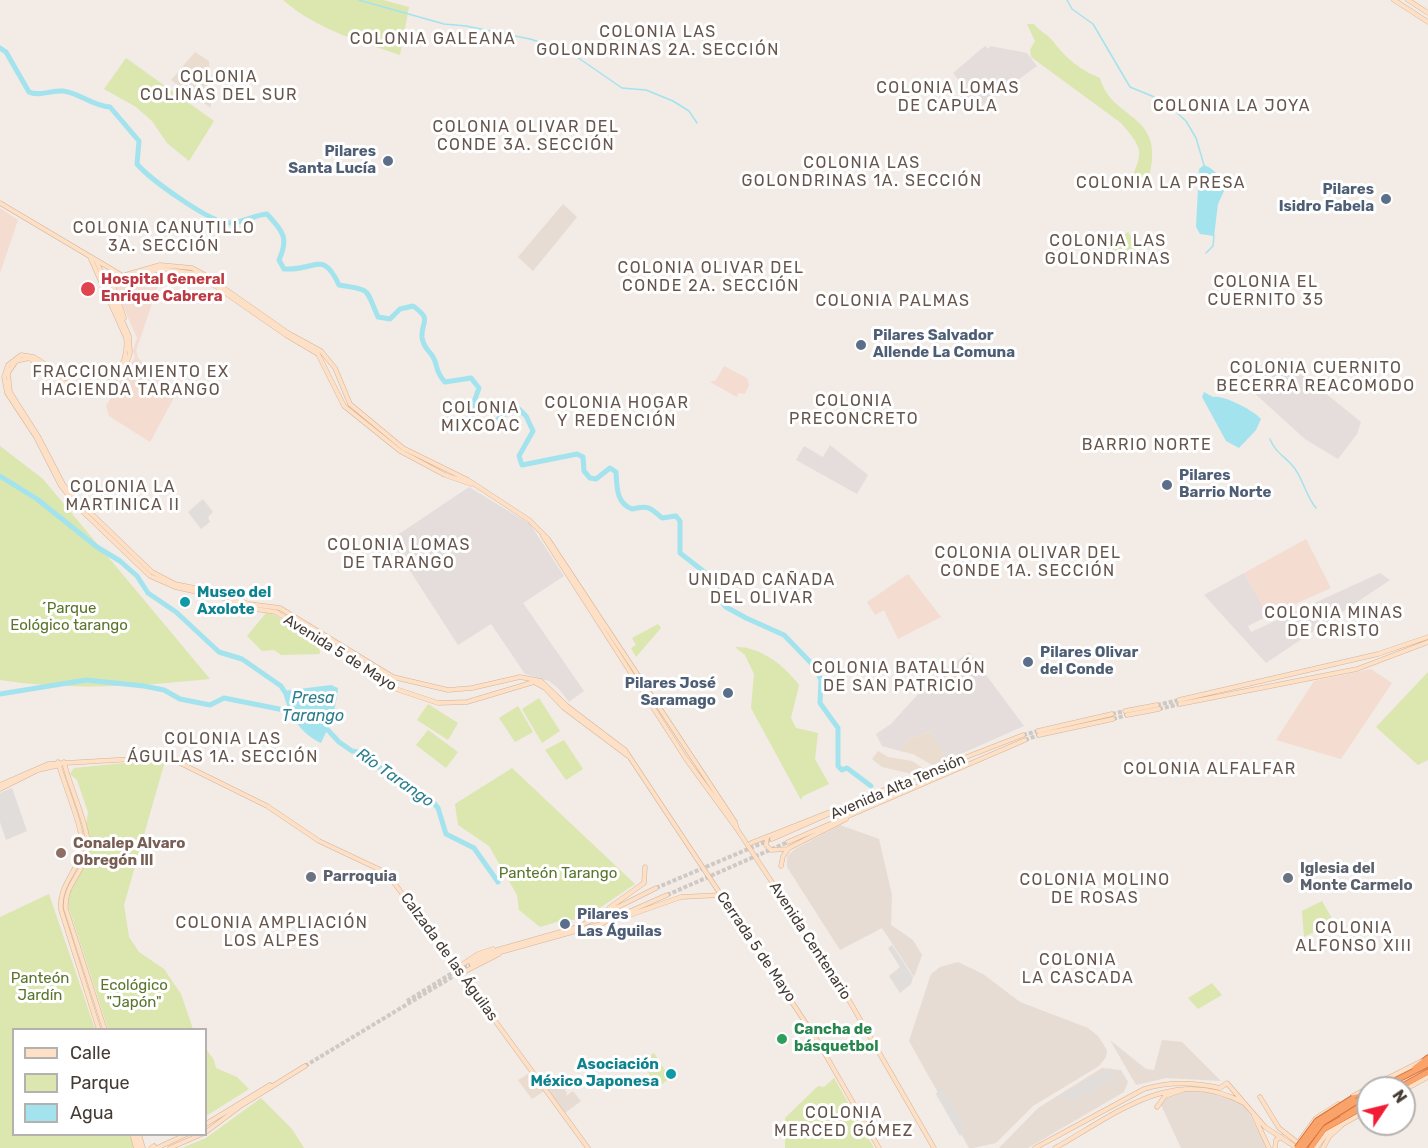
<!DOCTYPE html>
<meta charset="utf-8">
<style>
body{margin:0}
#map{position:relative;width:1428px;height:1148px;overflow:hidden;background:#f2ebe6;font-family:Rubik,sans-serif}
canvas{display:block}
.legend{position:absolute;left:12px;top:1028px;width:195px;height:108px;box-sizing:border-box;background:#fff;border:2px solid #b5b1ae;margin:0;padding:8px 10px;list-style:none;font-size:18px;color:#453b35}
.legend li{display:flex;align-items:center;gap:12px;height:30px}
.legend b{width:30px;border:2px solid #b5b1ae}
.north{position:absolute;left:1356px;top:1076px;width:60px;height:60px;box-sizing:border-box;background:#fff;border:2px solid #b5b1ae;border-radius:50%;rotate:55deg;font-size:16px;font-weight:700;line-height:24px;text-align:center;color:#453b35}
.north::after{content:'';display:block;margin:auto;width:21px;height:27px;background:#f31c35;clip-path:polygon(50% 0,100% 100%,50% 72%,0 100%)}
</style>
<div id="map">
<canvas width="1428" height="1148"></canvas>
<ul class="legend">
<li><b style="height:8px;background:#fde0c5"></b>Calle</li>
<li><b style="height:16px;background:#dce6af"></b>Parque</li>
<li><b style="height:16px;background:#a3e3ee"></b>Agua</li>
</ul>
<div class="north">N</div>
</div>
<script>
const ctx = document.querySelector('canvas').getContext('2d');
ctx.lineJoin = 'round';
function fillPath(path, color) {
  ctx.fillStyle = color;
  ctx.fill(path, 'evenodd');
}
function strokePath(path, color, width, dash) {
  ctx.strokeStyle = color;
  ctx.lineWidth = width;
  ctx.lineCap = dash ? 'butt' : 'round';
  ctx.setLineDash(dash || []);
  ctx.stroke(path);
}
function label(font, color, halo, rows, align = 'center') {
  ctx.font = font + ' Rubik,sans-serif';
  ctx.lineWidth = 6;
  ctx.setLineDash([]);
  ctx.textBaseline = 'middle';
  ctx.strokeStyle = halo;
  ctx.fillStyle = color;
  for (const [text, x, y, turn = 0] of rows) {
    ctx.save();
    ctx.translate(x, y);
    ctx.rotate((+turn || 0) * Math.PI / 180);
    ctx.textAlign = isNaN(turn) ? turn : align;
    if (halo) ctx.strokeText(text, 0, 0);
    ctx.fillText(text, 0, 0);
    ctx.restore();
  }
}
fillPath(new Path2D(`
 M 563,204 L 577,217 L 533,271 L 518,257 Z
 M 840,825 L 879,839 L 892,895 L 891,925 L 913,940 L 922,955 L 914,977 L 882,928 L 840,950 L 787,867 L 787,856 L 795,849 Z
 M 958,962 L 983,974 L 1020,1002 L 1088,1028 L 1098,1036 L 1107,1050 L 1106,1057 L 1099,1066 L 1033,1106 L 996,1143 L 973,1148 L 969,1148 L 909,1041 L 931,974 L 940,967 Z
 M 1110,1040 L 1146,1069 L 1154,1070 L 1162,1040 L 1182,1042 L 1221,1081 L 1166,1078 L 1136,1085 Z
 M 1102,1068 L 1121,1070 L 1128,1082 L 1124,1092 L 1028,1148 L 999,1148 L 1038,1108 Z
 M 559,1081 L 567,1093 L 566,1096 L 573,1091 L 581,1101 L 565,1113 L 547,1090 Z
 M 1184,1090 L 1212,1091 L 1245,1105 L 1267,1148 L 1181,1148 L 1160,1103 L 1167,1095 Z`), '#e6dcd4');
fillPath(new Path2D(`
 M 0,208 L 18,220 L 0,273 Z
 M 163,271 L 136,351 L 138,358 L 176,394 L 150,442 L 109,416 L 106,406 L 135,357 L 133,351 L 137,338 L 114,286 Z
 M 724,366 L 747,378 L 749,385 L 745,394 L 738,393 L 737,397 L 710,382 L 716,380 Z
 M 1306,539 L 1331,588 L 1268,616 L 1244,573 Z
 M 908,574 L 941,617 L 898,639 L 884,610 L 875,615 L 867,602 Z
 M 1371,669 L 1392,683 L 1341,759 L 1276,740 L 1314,681 Z`), '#f4dcd1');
fillPath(new Path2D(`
 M 985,46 L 989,49 L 990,46 L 1027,53 L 1037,66 L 975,111 L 962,92 L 966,89 L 953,73 Z
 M 1282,358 L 1361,422 L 1357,434 L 1338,459 L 1305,439 L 1251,390 Z
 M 830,445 L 868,475 L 857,494 L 796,460 L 804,446 L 823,457 Z
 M 469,487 L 530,524 L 564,576 L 523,603 L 584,691 L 569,702 L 558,688 L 549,681 L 525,674 L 491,624 L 458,645 L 390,540 Z
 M 1244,573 L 1268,616 L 1248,626 L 1251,632 L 1380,573 L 1390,580 L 1266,663 L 1204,595 Z
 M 969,652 L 1024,726 L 947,760 L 930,731 L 907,740 L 900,751 L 882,746 L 876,734 L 891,724 L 919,693 L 918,690 Z`), '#e4dddb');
fillPath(new Path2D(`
 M 195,52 L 209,61 L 211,108 L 171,80 Z
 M 930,731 L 947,760 L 932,765 L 913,754 L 900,751 L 907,740 Z
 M 878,751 L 888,757 L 912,761 L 924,769 L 912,774 L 882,767 L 872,759 Z
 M 531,1072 L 546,1090 L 532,1099 L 518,1080 Z`), '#ebdcd0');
fillPath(new Path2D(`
 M 283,0 L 383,0 L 409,7 L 400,55 C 359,41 316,29 283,0 Z
 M 1027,24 L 1034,24 C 1039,31 1047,34 1052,40 C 1066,58 1078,69 1100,78 C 1112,123 1170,111 1147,184 L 1140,188 L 1131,188 L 1129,184 C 1143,152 1145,151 1121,123 L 1031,57 L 1030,50 L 1035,41 Z
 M 126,58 L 214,121 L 189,161 L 167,143 L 152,121 L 136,107 L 104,89 Z
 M 1128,232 L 1142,250 L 1119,268 L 1105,250 Z
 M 0,446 L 43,479 L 210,679 C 140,686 70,691 0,680 Z
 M 266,613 L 275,615 L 319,645 L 320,654 L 281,655 L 274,650 L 262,651 L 247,636 Z
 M 658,624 L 661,628 L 636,657 L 631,648 L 636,645 L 632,638 Z
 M 735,647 C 760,646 785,666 799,685 L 791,718 L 796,728 L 818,733 L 815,759 L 829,784 L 803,796 L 801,800 L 751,708 L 754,674 L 745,655 Z
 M 1428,672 L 1428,760 L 1418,765 L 1376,727 Z
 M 539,698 L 560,731 L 542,743 L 522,709 Z
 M 428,704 L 458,723 L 448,740 L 417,720 Z
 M 518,706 L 533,732 L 515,742 L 499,718 Z
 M 428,730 L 458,752 L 446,768 L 416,745 Z
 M 564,740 L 583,769 L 566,780 L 545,750 Z
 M 154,760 L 165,761 L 124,905 L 129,937 L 139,952 L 164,969 L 181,994 L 193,1029 L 108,1029 L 68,905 L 70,891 L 87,860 L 90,839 L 86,826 L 88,812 L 77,780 L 70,774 L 74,768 Z
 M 512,768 L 635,884 L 582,920 L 563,920 L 540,927 L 519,910 L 517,895 L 489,846 L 458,825 L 455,804 Z
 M 49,894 L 95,1029 L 14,1030 L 14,1134 L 130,1135 L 134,1148 L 0,1148 L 0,917 Z
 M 1322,901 L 1334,922 L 1304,937 L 1302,911 Z
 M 1212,983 L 1222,995 L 1198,1009 L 1188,998 Z
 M 206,1049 L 214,1060 L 216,1068 L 237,1077 L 249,1089 L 206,1116 Z
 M 654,1053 L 670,1078 L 658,1087 L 641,1062 Z
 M 834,1078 L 874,1148 L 785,1148 L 785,1118 L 818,1086 L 824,1087 Z
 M 261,1098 L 292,1129 L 304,1148 L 182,1148 L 206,1138 Z`), '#dce6af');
fillPath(new Path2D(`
 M 203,499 L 213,512 L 208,517 L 210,522 L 201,529 L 188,512 Z
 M 12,788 L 27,831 L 6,840 L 0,822 L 0,793 Z
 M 892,945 L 913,977 L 911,984 L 900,993 L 889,976 L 900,967 L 888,948 Z
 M 1110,1068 L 1117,1078 L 1068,1103 L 1063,1094 Z
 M 941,1087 L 965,1127 L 960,1136 L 936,1094 Z`), '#e0dddb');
fillPath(new Path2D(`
 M 1204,165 C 1217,170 1221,179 1224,191 L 1218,204 L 1214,236 L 1200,234 L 1196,227 L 1199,169 Z
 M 1204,392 L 1213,397 C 1223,394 1255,411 1261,419 L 1256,430 L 1239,448 L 1226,441 L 1202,397 Z
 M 331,685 L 338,688 C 336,710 330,725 321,743 C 301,734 287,713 283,691 Z`), '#a3e3ee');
strokePath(new Path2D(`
 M 359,0 L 444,24 L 466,26 L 530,39 L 558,48 L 577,57 L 622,88 L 646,90 L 673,101 L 689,111 L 697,123
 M 1067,0 L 1072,9 L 1093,24 L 1130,87 L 1164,101 L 1186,121 L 1196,138 L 1204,165
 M 1206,253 L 1213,246 L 1214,235
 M 1270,439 C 1275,452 1283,455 1292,465 C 1303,477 1305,495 1316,508`), '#a3e3ee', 1.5);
strokePath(new Path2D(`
 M 0,48 L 6,52 L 29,92 C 38,97 52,90 63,91 C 80,93 92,106 110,107 L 139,141 L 137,164 C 150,179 211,224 230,223 C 242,223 254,215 267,214 C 283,231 289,238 279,260 L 284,269 C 316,271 322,249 339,285 C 372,290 365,288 378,317 L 390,319 L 400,309 L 413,306 C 433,320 421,321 422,337 C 423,348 429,350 433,357 C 439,367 434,370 445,382 L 471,378 L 479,388 L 470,413 L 470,420 L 479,430 C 492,429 501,411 519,409 L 526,416 L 533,431 L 519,456 L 522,465 L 577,454 L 583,457 L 584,471 L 590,478 L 596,479 L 610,468 L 616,472 C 617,487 616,503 632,509 C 647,505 650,507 662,518 L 676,516 L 680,521 L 680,553 L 716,581 L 717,597 L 726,607 L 746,618 L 784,635 L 815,667 L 821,680 L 820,703 L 838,728 L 838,766 L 842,770 L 847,768 L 871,786
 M 0,476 L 37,499 L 97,547 L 120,561 L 137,576 L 148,593 L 176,612 L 219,652 L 242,659 L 281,686 L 288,697
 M 0,694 L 86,680 L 144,686 L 164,690 L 180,699 L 210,705 L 224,698 L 294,712
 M 326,728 L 339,742 L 352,751 L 364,753 L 378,767 L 400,777 L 421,796 L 432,801 L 438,808 L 446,834 L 474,848 L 498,882`), '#a3e3ee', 5);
strokePath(new Path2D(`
 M 1157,705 L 1179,700
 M 1159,709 L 1180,704
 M 1112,714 L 1125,711
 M 1113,719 L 1127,715
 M 1023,735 L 1038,731
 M 1025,740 L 1039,735
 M 656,888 L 772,839
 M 667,895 L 788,842
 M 407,1001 L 470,962
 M 305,1066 L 472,965`), '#cfc8c3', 4, [4, 2]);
const secondary = new Path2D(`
 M 1394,0 L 1428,22
 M 1408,0 L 1428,13
 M 0,203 L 123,276
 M 90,257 L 126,338 C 129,362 112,393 85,390 L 34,357 L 21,355 L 8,365 L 4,377 L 7,393 L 36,437 L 61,486 L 78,507 L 150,576 L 175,587 L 224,598 L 248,608 L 276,612 L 390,687 L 438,703 L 467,702 L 534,682 L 545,688 L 564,708 L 628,756
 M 96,260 L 129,336 L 130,353 L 125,368 L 104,391 L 88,395 L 78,392 L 29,358 L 16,361 L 8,373 L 10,392 L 38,436 L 63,484 L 70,493 L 152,572 L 175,584 L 219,593 L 249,604 L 280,608 L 393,677 L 448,690 L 472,688 L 520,677 L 541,681 L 567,706 L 625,750 L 817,1040 L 879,1148
 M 122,276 L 160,265 L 192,268 L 205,275 L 288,333 L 321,351 L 335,368 L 350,404 L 403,448 L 468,480 L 529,520 L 548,539 L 735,822 L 737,829
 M 124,318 L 113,285 L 116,281 L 161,269 L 198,274 L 286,335 L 318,354 L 344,406 L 400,451 L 445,475 L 471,484
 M 543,536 L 686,759 L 737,829 L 846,995 L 934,1148
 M 1179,700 L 1378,654 L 1428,637
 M 1180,704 L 1357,669 L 1428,642
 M 1125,711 L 1157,705
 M 1127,715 L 1159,709
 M 1038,731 L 1112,714
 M 1039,735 L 1113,719
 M 58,762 C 63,782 85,832 82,849 C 78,872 58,885 61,910 L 99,1030
 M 64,762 C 69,785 89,827 88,848 C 86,871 63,885 66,909 L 105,1030
 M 0,785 L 48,764 L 168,757 L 267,806 L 319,841 L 387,873 L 588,1148
 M 0,789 L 38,770 L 60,765
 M 767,837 L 766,845 L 771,850 L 788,849
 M 772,839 L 902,782 L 1023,735
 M 788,842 L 1025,740
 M 751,843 L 845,806
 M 781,866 L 783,856 L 789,848 L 846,819
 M 609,908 L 644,883 L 645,867
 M 613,921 L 681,897 L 721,895
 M 470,962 L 497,950 L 578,927 L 656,888
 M 472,965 L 497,953 L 601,924 L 667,895
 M 457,968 L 478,954 L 493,949
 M 460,974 L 499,954
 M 1368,1088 L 1422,1061
 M 1404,1090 L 1428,1077
 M 1353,1096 L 1368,1088
 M 1260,1097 L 1279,1128 L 1302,1146
 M 1157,1107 L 1165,1096 L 1185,1089
 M 1254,1116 L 1269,1148
 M 206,1124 L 270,1085
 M 206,1132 L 242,1105 L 305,1066
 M 132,1134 L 136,1148
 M 135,1134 L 139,1148
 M 139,1134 L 143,1148
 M 1300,1140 L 1316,1118 L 1338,1104
 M 151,1148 L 154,1146
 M 157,1148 L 187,1134
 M 170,1148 L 202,1134
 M 1035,1148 L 1144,1089 C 1170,1081 1194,1082 1220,1088 L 1227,1083 L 1265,1127 L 1297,1148
 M 1055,1148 C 1116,1114 1174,1064 1244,1103
 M 1275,1148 L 1276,1140 L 1281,1137
 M 1316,1148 L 1327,1133 L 1368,1110
 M 1323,1148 L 1329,1137 L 1341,1126`);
const motorway = new Path2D(`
 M 1415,1068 L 1428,1058
 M 1381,1088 L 1428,1064
 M 1399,1088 L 1428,1072
 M 1353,1098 L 1368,1094
 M 1340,1114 L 1368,1099
 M 1311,1148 L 1324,1129 L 1368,1104`);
strokePath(secondary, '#d4b499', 5);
strokePath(motorway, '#d8733a', 7);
strokePath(secondary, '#fde0c5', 4);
strokePath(motorway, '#f9a36a', 5);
const motorwayBridge = new Path2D(`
 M 1297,1148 L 1317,1121 L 1353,1098
 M 1303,1148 L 1322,1123 L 1365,1096`);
strokePath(motorwayBridge, '#d8733a', 7, []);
strokePath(motorwayBridge, '#f9a36a', 5);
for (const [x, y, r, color] of [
 [388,161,6,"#5c6f8a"],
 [1386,199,6,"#5c6f8a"],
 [88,289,8,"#e0444e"],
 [861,345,6,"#5c6f8a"],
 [1167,485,6,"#5c6f8a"],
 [185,602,6,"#0f9aa8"],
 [1028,662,6,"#5c6f8a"],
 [728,693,6,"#5c6f8a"],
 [61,853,6,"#8d6e63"],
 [311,877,6,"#6b7280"],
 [1288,878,6,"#6b7280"],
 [565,924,6,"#5c6f8a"],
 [782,1039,6,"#2e9e5b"],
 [671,1074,6,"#0f9aa8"]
]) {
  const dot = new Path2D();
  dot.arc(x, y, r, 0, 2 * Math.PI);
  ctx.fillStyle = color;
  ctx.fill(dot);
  strokePath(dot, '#fff', 2);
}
label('bold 15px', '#4e5e75', '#fff', [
 ["Pilares",376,152,"right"],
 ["Santa Lucía",376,169,"right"],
 ["Pilares",1374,190,"right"],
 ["Isidro Fabela",1374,207,"right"],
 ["Pilares Salvador",873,336],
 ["Allende La Comuna",873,353],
 ["Pilares",1179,476],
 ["Barrio Norte",1179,493],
 ["Pilares Olivar",1040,653],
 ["del Conde",1040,670],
 ["Pilares José",716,684,"right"],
 ["Saramago",716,701,"right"],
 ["Pilares",577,915],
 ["Las Águilas",577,932]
], 'left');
label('bold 15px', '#be3a42', '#fff', [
 ["Hospital General",101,280],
 ["Enrique Cabrera",101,297]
], 'left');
label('bold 15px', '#0d838f', '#fff', [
 ["Museo del",197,593],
 ["Axolote",197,610],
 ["Asociación",659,1065,"right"],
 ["México Japonesa",659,1082,"right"]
], 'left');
label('15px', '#5a752b', '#fff', [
 ["´Parque",69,609],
 ["Eológico tarango",69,626],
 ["Panteón Tarango",558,874],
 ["Panteón",40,979],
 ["Jardín",40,996],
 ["Ecológico",134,986],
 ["\"Japón\"",134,1003]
]);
label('15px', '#453b35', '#fff', [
 ["Avenida 5 de Mayo",340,653,32],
 ["Avenida Alta Tensión",898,787,-23],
 ["Avenida Centenario",810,941,57],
 ["Cerrada 5 de Mayo",756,947,56],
 ["Calzada de las Águilas",449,957,54]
]);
label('bold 15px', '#785e54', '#fff', [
 ["Conalep Alvaro",73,844],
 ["Obregón lll",73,861]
], 'left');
label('bold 15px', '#5b616d', '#fff', [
 ["Iglesia del",1300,869],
 ["Monte Carmelo",1300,886],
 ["Parroquia",323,877]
], 'left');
label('bold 15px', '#27864d', '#fff', [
 ["Cancha de",794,1030],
 ["básquetbol",794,1047]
], 'left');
ctx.letterSpacing = '1.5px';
label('16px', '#67564d', '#fff', [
 ["COLONIA LAS",658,32],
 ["GOLONDRINAS 2A. SECCIÓN",658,50],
 ["COLONIA GALEANA",433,39],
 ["COLONIA",219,77],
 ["COLINAS DEL SUR",219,95],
 ["COLONIA LOMAS",948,88],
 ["DE CAPULA",948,106],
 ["COLONIA LA JOYA",1232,106],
 ["COLONIA OLIVAR DEL",526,127],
 ["CONDE 3A. SECCIÓN",526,145],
 ["COLONIA LAS",862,163],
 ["GOLONDRINAS 1A. SECCIÓN",862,181],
 ["COLONIA LA PRESA",1161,183],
 ["COLONIA CANUTILLO",164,228],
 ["3A. SECCIÓN",164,246],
 ["COLONIA LAS",1108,241],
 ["GOLONDRINAS",1108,259],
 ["COLONIA OLIVAR DEL",711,268],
 ["CONDE 2A. SECCIÓN",711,286],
 ["COLONIA EL",1266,282],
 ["CUERNITO 35",1266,300],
 ["COLONIA PALMAS",893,301],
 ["COLONIA CUERNITO",1316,368],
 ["BECERRA REACOMODO",1316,386],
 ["FRACCIONAMIENTO EX",131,372],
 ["HACIENDA TARANGO",131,390],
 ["COLONIA",854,401],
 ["PRECONCRETO",854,419],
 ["COLONIA HOGAR",617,403],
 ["Y REDENCIÓN",617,421],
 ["COLONIA",481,408],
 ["MIXCOAC",481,426],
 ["BARRIO NORTE",1147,445],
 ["COLONIA LA",123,487],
 ["MARTINICA II",123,505],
 ["COLONIA LOMAS",399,545],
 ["DE TARANGO",399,563],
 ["COLONIA OLIVAR DEL",1028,553],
 ["CONDE 1A. SECCIÓN",1028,571],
 ["UNIDAD CAÑADA",762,580],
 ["DEL OLIVAR",762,598],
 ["COLONIA MINAS",1334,613],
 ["DE CRISTO",1334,631],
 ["COLONIA BATALLÓN",899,668],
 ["DE SAN PATRICIO",899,686],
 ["COLONIA LAS",223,739],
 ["ÁGUILAS 1A. SECCIÓN",223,757],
 ["COLONIA ALFALFAR",1210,769],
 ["COLONIA MOLINO",1095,880],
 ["DE ROSAS",1095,898],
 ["COLONIA AMPLIACIÓN",272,923],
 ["LOS ALPES",272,941],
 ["COLONIA",1354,928],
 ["ALFONSO XIII",1354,946],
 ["COLONIA",1078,960],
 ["LA CASCADA",1078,978],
 ["COLONIA",844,1113],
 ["MERCED GÓMEZ",844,1131]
]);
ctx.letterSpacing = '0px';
label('italic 16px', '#2b7f8e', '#fff', [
 ["Presa",313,698],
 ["Tarango",313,716],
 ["Río Tarango",395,778,35]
]);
</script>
